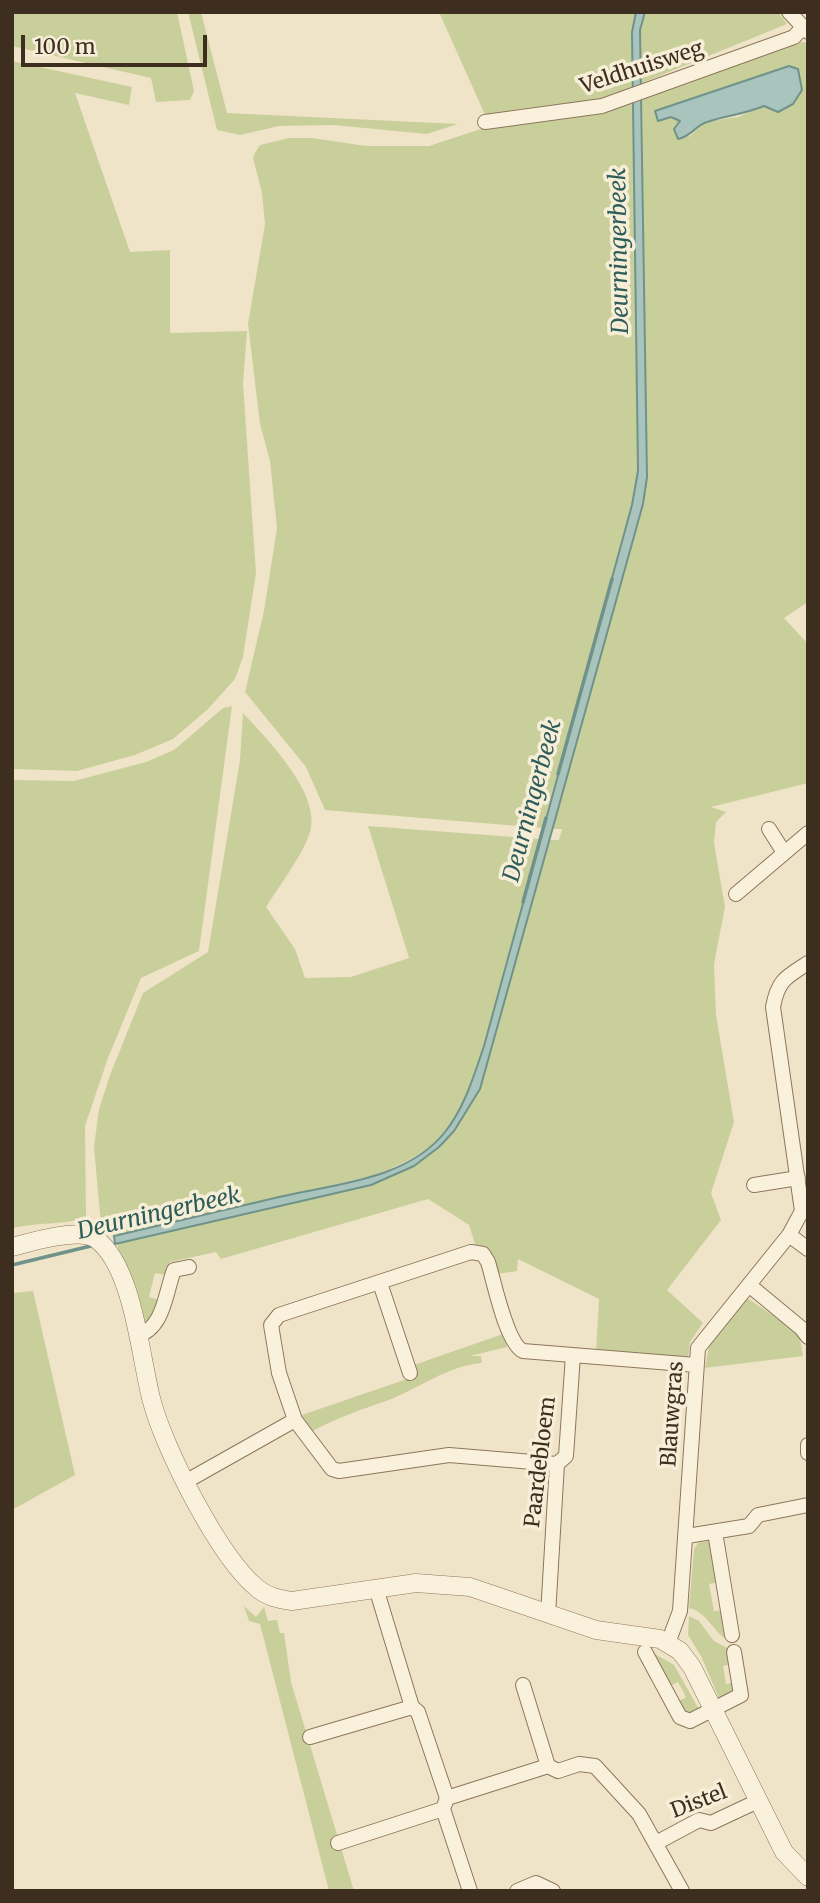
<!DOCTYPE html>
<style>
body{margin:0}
#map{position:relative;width:820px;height:1903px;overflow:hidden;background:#f0e4c8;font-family:Merriweather,serif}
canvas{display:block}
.frame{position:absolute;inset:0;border:14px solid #3d2e20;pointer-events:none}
.scale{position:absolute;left:21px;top:35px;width:186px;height:32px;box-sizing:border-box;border:4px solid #3d2e20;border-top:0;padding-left:9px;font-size:21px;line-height:24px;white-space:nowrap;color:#3d2e20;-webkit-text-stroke:5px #f7eed8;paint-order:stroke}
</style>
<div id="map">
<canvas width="820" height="1903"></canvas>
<div class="frame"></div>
<div class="scale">100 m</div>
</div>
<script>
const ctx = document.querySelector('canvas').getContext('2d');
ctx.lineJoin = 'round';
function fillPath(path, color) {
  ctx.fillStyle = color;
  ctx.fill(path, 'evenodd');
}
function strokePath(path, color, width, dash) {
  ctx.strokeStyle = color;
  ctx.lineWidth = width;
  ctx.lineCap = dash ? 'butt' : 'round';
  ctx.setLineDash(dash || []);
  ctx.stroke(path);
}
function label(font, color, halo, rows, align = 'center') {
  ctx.font = font + ' Merriweather,serif';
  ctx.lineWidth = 7;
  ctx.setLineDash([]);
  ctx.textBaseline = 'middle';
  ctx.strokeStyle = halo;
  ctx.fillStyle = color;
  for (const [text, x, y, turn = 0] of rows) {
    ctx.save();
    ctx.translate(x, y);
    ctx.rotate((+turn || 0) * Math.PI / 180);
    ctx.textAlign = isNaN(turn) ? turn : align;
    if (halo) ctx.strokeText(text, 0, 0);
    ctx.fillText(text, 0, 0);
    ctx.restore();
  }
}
fillPath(new Path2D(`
 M 12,12 L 177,12 L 194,91 L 190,100 L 156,102 L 151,78 L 12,46 Z
 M 188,12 L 201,12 L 227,113 L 458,124 L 427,134 L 333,125 L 279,126 L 240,135 L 217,130 Z
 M 439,12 L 636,12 L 632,32 L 633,87 L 596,100 L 519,109 L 486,117 Z
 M 645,12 L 778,12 L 787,24 L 642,83 L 640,30 Z
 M 797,41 L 808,43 L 808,602 L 784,618 L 808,644 L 808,783 L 711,807 L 726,812 L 716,822 L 714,843 L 725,907 L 714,964 L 716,1015 L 734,1122 L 711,1193 L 721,1220 L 667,1290 L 703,1323 L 690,1342 L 688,1358 L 596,1352 L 599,1299 L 518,1259 L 517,1271 L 497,1274 L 490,1252 L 475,1244 L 469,1225 L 428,1199 L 221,1259 L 216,1252 L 170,1262 L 165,1275 L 155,1273 L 149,1297 L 159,1300 L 151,1322 L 143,1325 L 117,1244 L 371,1185 L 414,1166 L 439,1147 L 469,1108 L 549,840 L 559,840 L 562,829 L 552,829 L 643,504 L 647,477 L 642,99 ZM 798,69 L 802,90 L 738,117 L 705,122 L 689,137 L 681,122 L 671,117 Z
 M 12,61 L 132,87 L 129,105 L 75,93 L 130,252 L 170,250 L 170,333 L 247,331 L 243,384 L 256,573 L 243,657 L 235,679 L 207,710 L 173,739 L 135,755 L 77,771 L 12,769 Z
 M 633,102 L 638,471 L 632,505 L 543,828 L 325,810 L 306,767 L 245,692 L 264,611 L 277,528 L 270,461 L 260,424 L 248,324 L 265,224 L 262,193 L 253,158 L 256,151 L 260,145 L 289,138 L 312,138 L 366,146 L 429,146 L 484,128 L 578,117 Z
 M 232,706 L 199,951 L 141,978 L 108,1058 L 85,1126 L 86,1218 C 60,1225 39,1222 12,1228 L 12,780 L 74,781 L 146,762 L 174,750 L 223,708 Z
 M 243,713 C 266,738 322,794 310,832 C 304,853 278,888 266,907 L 295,949 L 305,978 L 351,977 L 409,958 L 368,826 L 540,839 C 527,889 513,939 499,989 C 487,1036 477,1096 444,1133 C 426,1154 400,1165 375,1175 L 113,1237 L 101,1225 L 94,1147 L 99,1109 L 110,1075 L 143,993 L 208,952 L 240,760 Z
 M 33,1291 L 75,1475 L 12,1510 L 12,1293 Z
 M 747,1298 L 799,1333 L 803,1356 L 705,1368 L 709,1346 Z
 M 503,1334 L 507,1347 L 470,1356 L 481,1356 L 482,1363 C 446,1366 419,1389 386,1401 C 360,1410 336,1418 311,1432 L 296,1417 L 407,1379 L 411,1366 Z
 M 713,1540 L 720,1582 L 709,1584 L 714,1611 L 725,1610 L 730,1641 C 712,1633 709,1613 689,1608 L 694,1549 L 698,1543 Z
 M 244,1606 L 256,1617 L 264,1607 L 268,1621 L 277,1620 L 280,1633 L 284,1633 L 291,1682 L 354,1891 L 329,1891 L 260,1624 L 249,1621 Z
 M 689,1616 L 699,1621 L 714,1641 L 731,1650 L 734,1663 L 723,1666 L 726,1684 L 737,1682 L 738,1689 L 721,1703 L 701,1656 L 688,1635 Z
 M 648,1650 L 674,1665 L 700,1711 L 691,1716 L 682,1713 L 676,1703 L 686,1697 L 678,1682 L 668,1687 Z`), '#c9cf9b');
const water = new Path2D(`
 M 636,12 L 645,12 L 640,30 L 647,477 L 643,504 L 480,1089 L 454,1131 L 439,1147 L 414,1166 L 371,1185 L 115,1244 L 114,1236 C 169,1223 224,1210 279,1197 C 334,1184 407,1180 445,1132 C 465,1107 474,1075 484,1046 L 632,505 L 638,471 L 632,32 Z
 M 789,66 L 798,69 L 802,90 L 793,104 L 778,112 L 764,106 C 742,115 727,115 707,122 C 696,125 692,136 678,139 L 674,129 L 680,121 L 671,117 L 658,121 L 655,111 Z`);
fillPath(water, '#a9c4bc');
strokePath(water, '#6f938a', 2);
strokePath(new Path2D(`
 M 558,774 L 612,579
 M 523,902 L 546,818
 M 12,1265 L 95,1245`), '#6f938a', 3.5);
const minor = new Path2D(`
 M 789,12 L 808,32
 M 485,122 L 602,106 L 794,37 L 803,27
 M 769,829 L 783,851
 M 736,894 L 808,833
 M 754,1185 L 798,1178
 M 789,1235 L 808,1249
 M 380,1283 L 410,1373
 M 749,1285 L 801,1328 L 808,1337
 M 137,1336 C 164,1328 165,1294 174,1270 L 189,1267
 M 295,1420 L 332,1469 L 339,1471 L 449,1455 L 557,1464
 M 808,1445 L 808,1453
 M 185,1482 L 295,1420 L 279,1373 L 271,1325 L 279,1315 L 471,1252 L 483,1254 L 488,1262 C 494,1281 506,1343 523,1351 L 696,1365
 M 715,1532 L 732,1635
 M 687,1536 L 749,1526 L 758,1515 L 808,1505
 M 376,1588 L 412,1707 L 418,1712 L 447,1798 L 443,1809 L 470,1891
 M 548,1615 L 557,1464 L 566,1456 L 573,1355
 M 668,1643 L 680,1611 L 698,1348 L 789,1235 L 802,1211 L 773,1007 C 778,980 786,977 808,963
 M 645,1652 L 680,1717 L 690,1721 L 741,1695 L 734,1652
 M 523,1685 L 548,1766
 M 310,1737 L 412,1707
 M 447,1798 L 548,1766 L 558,1771 L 579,1764 L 595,1766 L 639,1814 L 682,1891
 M 338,1843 L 443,1809
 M 656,1843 L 699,1820 L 711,1823 L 758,1801
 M 517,1891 L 536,1883 L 553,1891`);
const tertiary = new Path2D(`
 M 12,1247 C 31,1242 79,1227 96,1239 C 133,1266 140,1355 151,1398 C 163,1447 219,1557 257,1588 C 267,1597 279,1599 292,1601 L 416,1583 L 470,1587 L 596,1630 L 660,1639 L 680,1651 L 692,1667 L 784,1852 L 808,1877`);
strokePath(minor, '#8d765c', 16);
strokePath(tertiary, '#8d765c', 19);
strokePath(minor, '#faf1dc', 14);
strokePath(tertiary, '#faf1dc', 18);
label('21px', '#3d2e20', '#f7eed8', [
 ["Veldhuisweg",642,68,-18],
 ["Blauwgras",673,1414,-86],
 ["Paardebloem",541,1462,-83],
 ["Distel",699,1802,-21]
]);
label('italic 23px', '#2f5d5a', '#f7eed8', [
 ["Deurningerbeek",620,251,-91],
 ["Deurningerbeek",533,801,-75],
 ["Deurningerbeek",159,1214,-13]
]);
</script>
